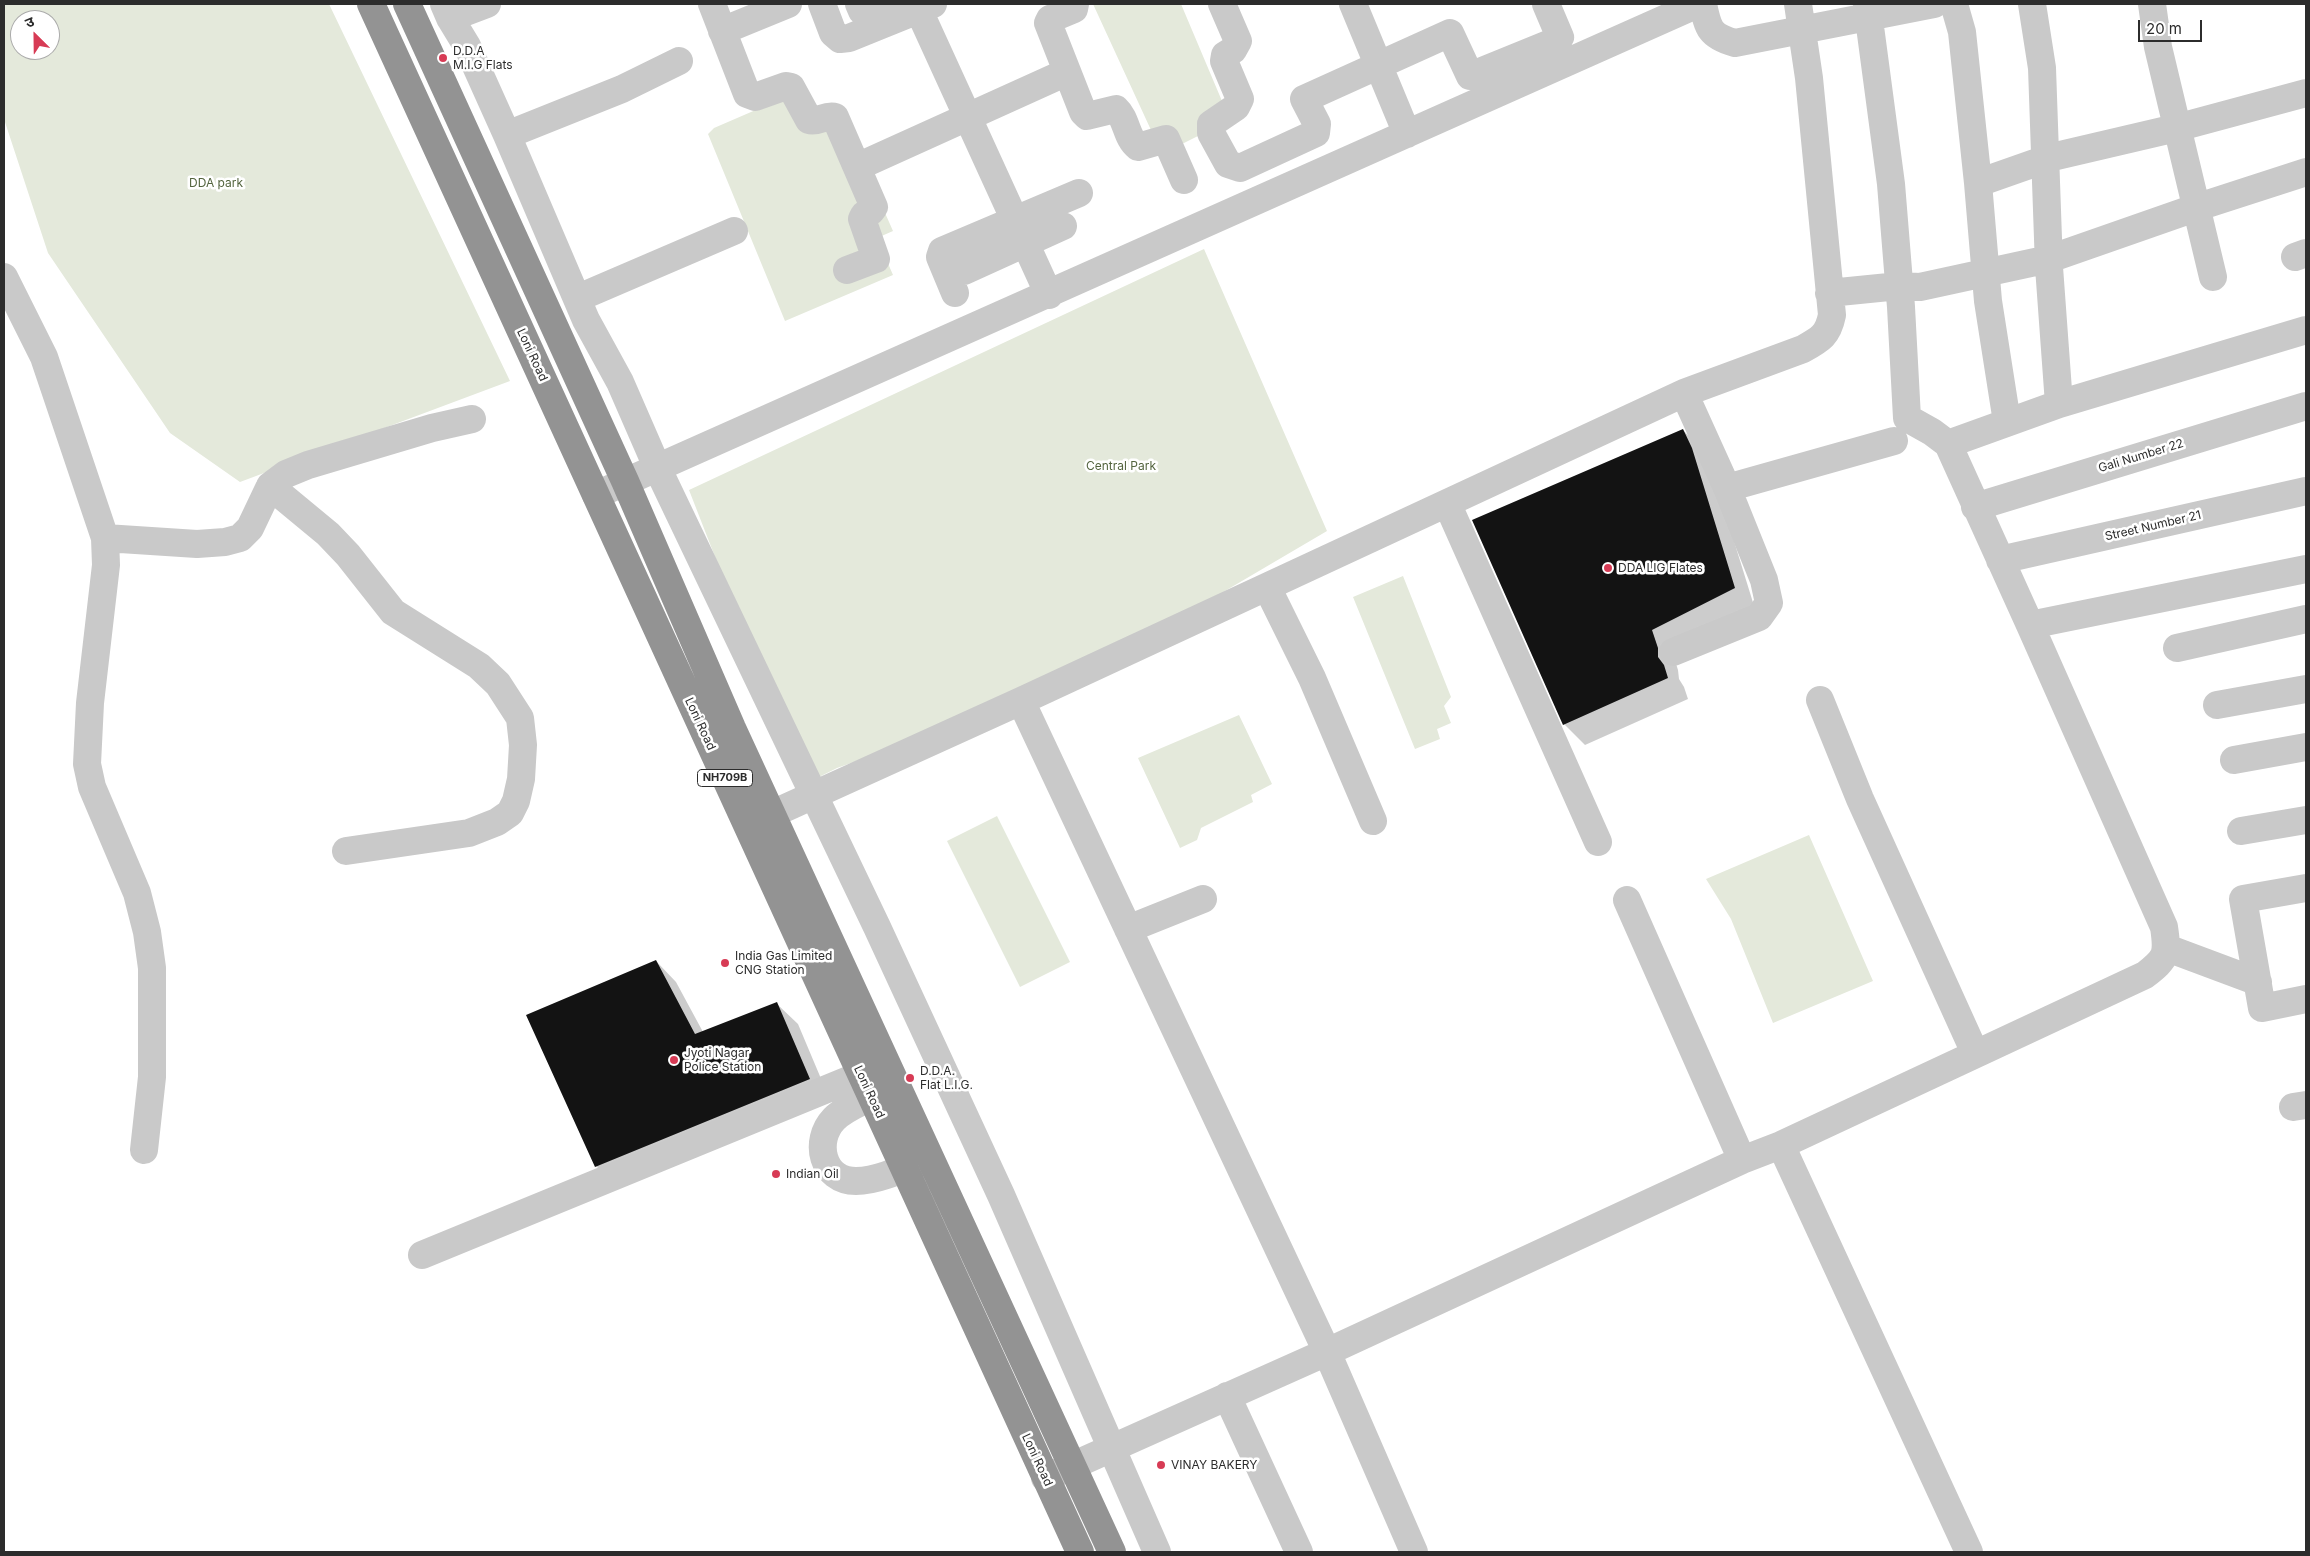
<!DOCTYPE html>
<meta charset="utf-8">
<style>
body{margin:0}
#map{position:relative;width:2310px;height:1556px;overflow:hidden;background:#fff;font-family:Inter,"Noto Sans Devanagari",sans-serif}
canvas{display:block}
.frame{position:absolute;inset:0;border:5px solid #2c2c2c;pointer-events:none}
.north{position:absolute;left:10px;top:10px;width:50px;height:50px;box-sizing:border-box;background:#fff;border:1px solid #ababab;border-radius:50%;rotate:337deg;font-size:14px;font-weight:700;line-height:20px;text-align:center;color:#2c2c2c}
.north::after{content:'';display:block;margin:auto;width:18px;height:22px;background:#d73b55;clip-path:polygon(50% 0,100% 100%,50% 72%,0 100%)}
.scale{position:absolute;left:2138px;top:20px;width:64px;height:22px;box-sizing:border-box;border:2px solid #2c2c2c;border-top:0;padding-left:6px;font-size:15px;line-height:18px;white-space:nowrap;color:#2c2c2c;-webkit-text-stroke:4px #fff;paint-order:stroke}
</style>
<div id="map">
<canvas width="2310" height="1556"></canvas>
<div class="frame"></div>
<div class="north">उ</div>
<div class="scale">20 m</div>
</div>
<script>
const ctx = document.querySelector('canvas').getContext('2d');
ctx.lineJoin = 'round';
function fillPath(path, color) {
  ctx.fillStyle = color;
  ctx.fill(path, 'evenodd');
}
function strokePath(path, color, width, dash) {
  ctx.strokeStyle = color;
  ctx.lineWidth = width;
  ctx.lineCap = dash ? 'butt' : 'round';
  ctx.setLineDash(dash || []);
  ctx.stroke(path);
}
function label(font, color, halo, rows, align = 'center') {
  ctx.font = font + ' Inter,sans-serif';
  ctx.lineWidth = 5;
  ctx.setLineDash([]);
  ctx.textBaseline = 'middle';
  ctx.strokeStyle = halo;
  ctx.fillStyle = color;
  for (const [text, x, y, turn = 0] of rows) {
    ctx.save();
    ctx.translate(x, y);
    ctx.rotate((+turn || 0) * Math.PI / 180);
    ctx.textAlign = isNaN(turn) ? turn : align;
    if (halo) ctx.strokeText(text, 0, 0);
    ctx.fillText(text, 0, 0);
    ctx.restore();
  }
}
fillPath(new Path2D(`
 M 4,4 L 329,4 L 510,381 L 240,482 L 170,433 L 48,253 L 4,119 ZM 20,20 L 50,20 L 50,50 L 20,50 Z
 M 1093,4 L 1181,4 L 1230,120 L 1162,154 Z
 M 795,93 L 813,133 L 844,120 L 893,231 L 877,238 L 893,275 L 785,321 L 708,134 L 714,128 Z
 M 1204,249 L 1327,531 L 1196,608 L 899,746 L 837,768 L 817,778 L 765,685 L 689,490 Z
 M 1403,576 L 1451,697 L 1444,706 L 1451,723 L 1437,729 L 1440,739 L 1415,749 L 1353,597 Z
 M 1239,715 L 1272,784 L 1251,795 L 1253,802 L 1201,828 L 1197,840 L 1180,848 L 1138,758 Z
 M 997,816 L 1070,962 L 1020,987 L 947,841 Z
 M 1809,835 L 1873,981 L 1773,1023 L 1731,919 L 1706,879 Z`), '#e4e9db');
fillPath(new Path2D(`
 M 1683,430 L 1703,451 L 1712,470 L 1755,609 L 1672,651 L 1678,670 L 1679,679 L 1684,687 L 1688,699 L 1585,745 L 1564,724 Z
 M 656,961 L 676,982 L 703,1032 L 777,1004 L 798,1024 L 830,1100 L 617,1187 L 596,1166 Z`), '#0003');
fillPath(new Path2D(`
 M 1683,429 L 1692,448 L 1735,588 L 1652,630 L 1658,648 L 1658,657 L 1664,665 L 1668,678 L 1563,725 L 1472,520 Z
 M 656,960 L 695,1034 L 777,1002 L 810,1079 L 595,1167 L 526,1015 Z`), '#131313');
strokePath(new Path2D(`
 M 444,4 L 450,18 L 467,46 L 507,135 L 586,320 L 620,382 L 657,467 L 877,927 L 1001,1195 L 1157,1552
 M 712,4 L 747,94 L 755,97 L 786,86 L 791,87 L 809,120 C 818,123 826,114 835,117 L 874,207 L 871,211 L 864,215 L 862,219 L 876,259 L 847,270
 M 822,4 L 833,33 L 840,39 L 849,38 L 933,4
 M 859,4 L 862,11 L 866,13 L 892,4
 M 916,4 L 1049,295
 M 1075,4 L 1074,9 L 1050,19 L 1048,23 L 1083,112 L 1087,116 L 1116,109 C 1127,119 1126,138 1138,147 L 1166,139 L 1184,180
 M 1222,4 L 1238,41 L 1233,50 L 1225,55 L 1224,61 L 1240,99 L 1236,107 L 1211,124 L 1211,133 L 1228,164 L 1240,168 L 1316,133 L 1317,124 L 1304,99 L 1450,33 L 1470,76 L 1556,41 L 1560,37 L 1546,4
 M 1353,4 L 1407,134
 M 1703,4 C 1708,29 1710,36 1735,43 L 1934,4
 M 1954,4 L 1962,32 L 1978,183 L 1988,301 L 2007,422
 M 2032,4 L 2042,68 L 2049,267 L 2059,404
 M 2152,4 L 2158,47 L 2213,277
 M 450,18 L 487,4
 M 722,31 L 788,4
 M 507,135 L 622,89 L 679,61
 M 857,167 L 1067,72
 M 1978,183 L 2052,157 L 2176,128 L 2306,93
 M 2295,257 L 2306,253
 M 964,271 L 1063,226
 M 4,277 L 44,357 L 105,538 L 106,565 L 90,703 L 87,764 L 92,787 L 137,893 L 147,932 L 152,968 L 152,1077 L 144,1150
 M 955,293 L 940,257 L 942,251 L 1079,193
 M 1829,293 L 1899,286 L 1920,287 L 2049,259 L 2195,208 L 2306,172
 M 578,298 L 734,231
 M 1684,393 L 1727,488
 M 1948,444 L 2059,404 L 2306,330
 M 270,486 L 328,534 L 348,555 L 393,612 L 479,666 L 498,684 L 520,718 L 523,745 L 521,779 L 516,801 L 510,813 L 497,822 L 469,833 L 346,851
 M 596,495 L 1698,4
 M 1447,503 L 1598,842
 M 1975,507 L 2306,406
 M 105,538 L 197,544 L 225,542 L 240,538 L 250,528 L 270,486 L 286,474 L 308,465 L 432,428 L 472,419
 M 2000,560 L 2306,491
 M 1267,587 L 1312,678 L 1373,821
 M 2030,625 L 2306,569
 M 2177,648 L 2306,619
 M 1673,652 L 1759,617 L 1769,603 L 1764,580 L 1727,488 L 1894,441
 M 1820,700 L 1860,799 L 1975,1053
 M 1021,701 L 1327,1352 L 1414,1552
 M 2217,705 L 2306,689
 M 2234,760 L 2306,747
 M 750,824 L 1021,701 L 1684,393 L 1803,349 C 1821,339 1828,335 1832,315 L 1809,78 L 1798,4
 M 2241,831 L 2306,820
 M 2306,888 L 2243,899 L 2262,1008 L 2306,999
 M 1627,900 L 1742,1160
 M 1128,929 L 1203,899
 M 2167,948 L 2258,982
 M 871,1097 C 859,1103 844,1109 834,1119 C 813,1141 822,1181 856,1181 C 879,1181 904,1168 925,1159
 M 2293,1107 L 2306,1105
 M 1781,1145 L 1969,1552
 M 422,1255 L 861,1075
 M 1227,1396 L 1299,1552
 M 1045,1478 L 1327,1352 L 1742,1160 L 1781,1145 L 2145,975 C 2167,958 2168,954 2164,927 L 2030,625 L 1948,444 L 1932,432 L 1907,418 L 1901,307 L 1891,184 L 1867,4`), '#c9c9c9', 28);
strokePath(new Path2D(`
 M 371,4 L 1080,1552
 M 407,4 L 625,481 L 732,728 L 1112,1552`), '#939393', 28);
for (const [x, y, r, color] of [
 [443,58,5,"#d73b55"],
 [1608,568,5,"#d73b55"],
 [725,963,5,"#d73b55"],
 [674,1060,5,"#d73b55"],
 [910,1078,5,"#d73b55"],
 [776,1174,5,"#d73b55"],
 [1161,1465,5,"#d73b55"]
]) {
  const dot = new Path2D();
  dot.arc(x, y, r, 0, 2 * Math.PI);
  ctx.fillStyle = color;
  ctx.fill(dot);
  strokePath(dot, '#fff', 2);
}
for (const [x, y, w] of [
 [725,778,55]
]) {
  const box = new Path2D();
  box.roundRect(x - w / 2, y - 8.5, w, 17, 4);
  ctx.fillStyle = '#fff';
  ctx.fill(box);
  strokePath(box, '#2c2c2c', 1);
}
label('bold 11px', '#2c2c2c', null, [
 ["NH709B",725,778]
]);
label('12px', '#2c2c2c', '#fff', [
 ["D.D.A",453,51],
 ["M.I.G Flats",453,65],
 ["DDA LIG Flates",1618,568],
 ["India Gas Limited",735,956],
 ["CNG Station",735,970],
 ["Jyoti Nagar",684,1053],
 ["Police Station",684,1067],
 ["D.D.A.",920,1071],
 ["Flat L.I.G.",920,1085],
 ["Indian Oil",786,1174],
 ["VINAY BAKERY",1171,1465]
], 'left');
label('12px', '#53643e', '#fff', [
 ["DDA park",216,183],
 ["Central Park",1121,466]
]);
label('12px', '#2c2c2c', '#fff', [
 ["Loni Road",532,355,65],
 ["Gali Number 22",2141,456,-17],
 ["Street Number 21",2153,526,-13],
 ["Loni Road",700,724,65],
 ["Loni Road",869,1092,65],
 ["Loni Road",1037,1460,65]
]);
</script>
